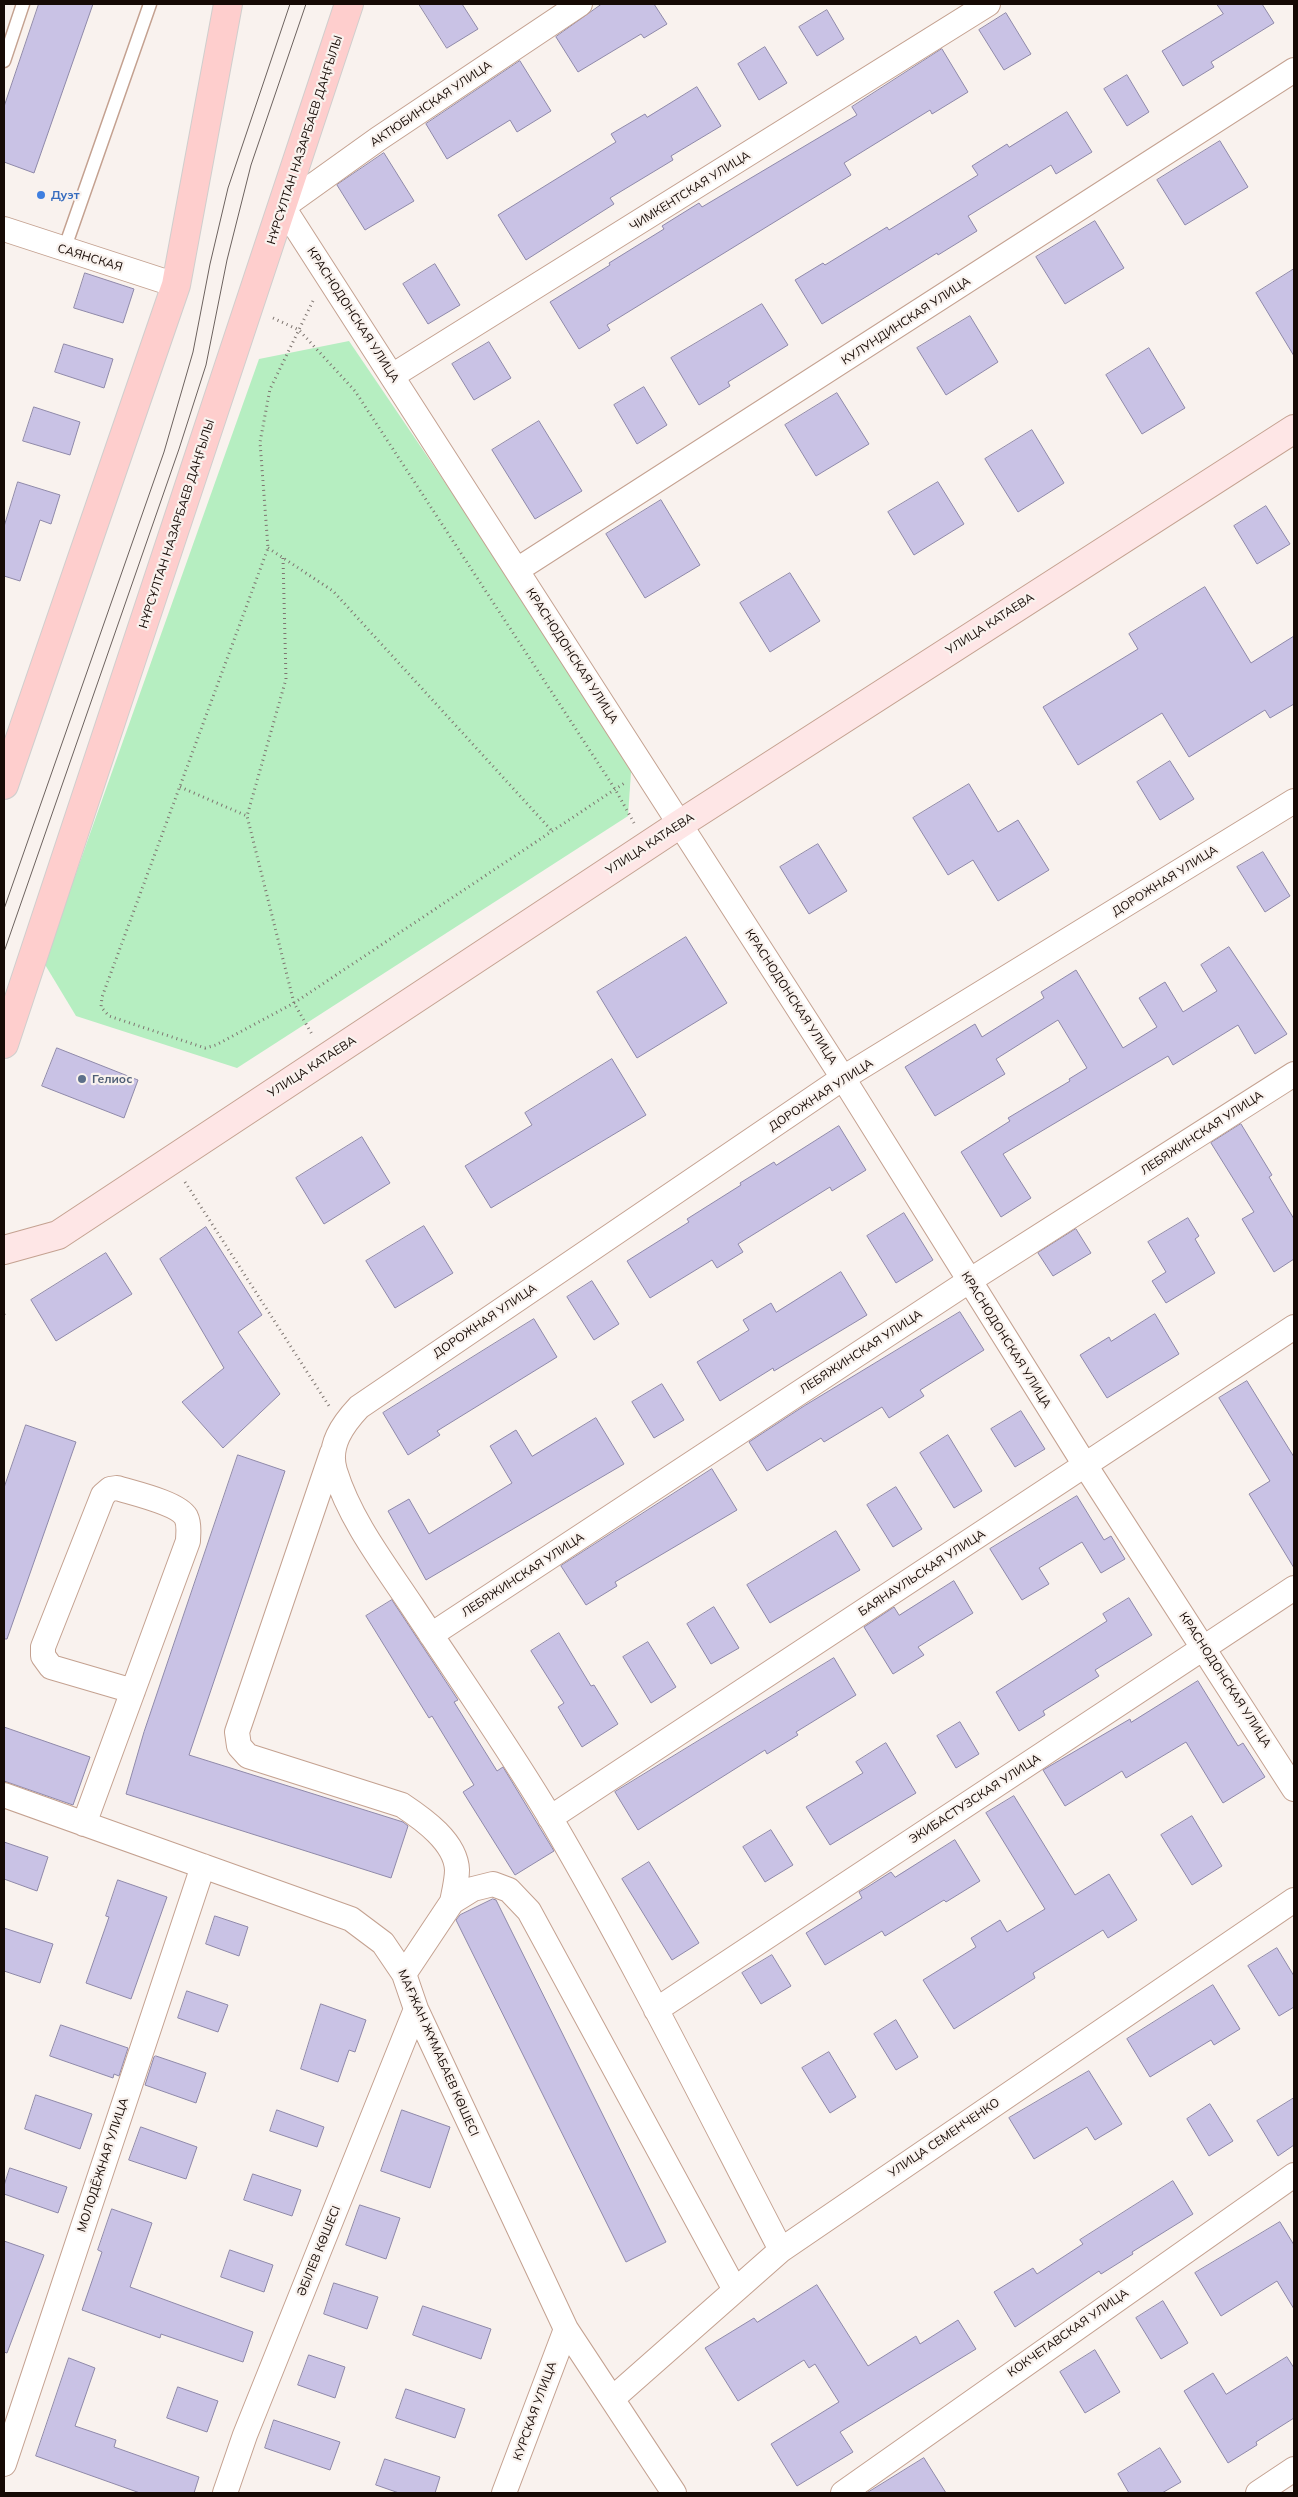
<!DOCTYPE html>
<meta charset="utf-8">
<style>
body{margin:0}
#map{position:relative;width:1298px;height:2497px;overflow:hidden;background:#f9f2ee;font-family:Mulish,sans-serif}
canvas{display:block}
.frame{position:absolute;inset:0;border:5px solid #160a05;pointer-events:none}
</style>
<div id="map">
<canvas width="1298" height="2497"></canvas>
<div class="frame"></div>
</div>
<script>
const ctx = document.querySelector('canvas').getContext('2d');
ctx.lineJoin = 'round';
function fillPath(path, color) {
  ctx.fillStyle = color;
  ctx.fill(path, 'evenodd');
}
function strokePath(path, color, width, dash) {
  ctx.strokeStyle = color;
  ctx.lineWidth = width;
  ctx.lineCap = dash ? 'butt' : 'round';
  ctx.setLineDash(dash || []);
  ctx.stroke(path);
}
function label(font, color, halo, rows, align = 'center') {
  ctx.font = font + ' Mulish,sans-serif';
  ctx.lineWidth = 4.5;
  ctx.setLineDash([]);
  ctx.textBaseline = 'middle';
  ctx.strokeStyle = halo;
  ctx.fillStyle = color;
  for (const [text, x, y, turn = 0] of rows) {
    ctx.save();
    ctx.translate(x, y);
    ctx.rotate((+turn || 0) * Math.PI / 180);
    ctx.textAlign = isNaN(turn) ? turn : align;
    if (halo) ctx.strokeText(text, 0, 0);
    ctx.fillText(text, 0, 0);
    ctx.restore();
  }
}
fillPath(new Path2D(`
 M 349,341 L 632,758 L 628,816 L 237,1068 L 76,1016 L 44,963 L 259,359 Z`), '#b6eec1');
const building = new Path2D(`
 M 39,4 L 93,4 L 34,173 L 4,162 L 4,107 Z
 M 419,4 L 462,4 L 478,29 L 447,48 Z
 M 602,4 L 654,4 L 667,24 L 644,38 L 641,34 L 578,72 L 556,37 Z
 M 1217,4 L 1262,4 L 1274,23 L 1211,62 L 1214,67 L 1183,86 L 1162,51 L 1223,14 Z
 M 827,10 L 844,39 L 817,56 L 799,27 Z
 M 1006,13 L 1031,54 L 1004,70 L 979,30 Z
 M 765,47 L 787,83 L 759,100 L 738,64 Z
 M 942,49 L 968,92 L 932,114 L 930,110 L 844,163 L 851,175 L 607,325 L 610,330 L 579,349 L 550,302 L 610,265 L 609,263 L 664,229 L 662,226 L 699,203 L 702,207 L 857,115 L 852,107 Z
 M 520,61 L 551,111 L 517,132 L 510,120 L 447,159 L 426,124 Z
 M 1127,75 L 1149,112 L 1127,126 L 1104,89 Z
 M 697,87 L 721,126 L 671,156 L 673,160 L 610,198 L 614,204 L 526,260 L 498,215 L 616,142 L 611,134 L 645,114 L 647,117 Z
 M 1067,112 L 1092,152 L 1056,174 L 1051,165 L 968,216 L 977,231 L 938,255 L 937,253 L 822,324 L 795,280 L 823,263 L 825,265 L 887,227 L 889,230 L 978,175 L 972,166 L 1007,144 L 1009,147 Z
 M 1220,141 L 1248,187 L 1185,225 L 1157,180 Z
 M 384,153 L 414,201 L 365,230 L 337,185 Z
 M 1095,221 L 1124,268 L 1065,304 L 1036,257 Z
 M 435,264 L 460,305 L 428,324 L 403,284 Z
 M 1294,269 L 1294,356 L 1256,293 Z
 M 85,273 L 134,289 L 123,323 L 74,308 Z
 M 762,304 L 788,345 L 728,382 L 730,386 L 699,405 L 671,358 Z
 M 970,316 L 998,362 L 946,395 L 917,348 Z
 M 489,342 L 511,378 L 474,400 L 452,364 Z
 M 64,344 L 113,359 L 104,388 L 55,372 Z
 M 1149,348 L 1185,408 L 1142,434 L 1106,375 Z
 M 644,387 L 667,425 L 637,444 L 614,405 Z
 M 837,393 L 869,444 L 816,476 L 785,425 Z
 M 34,407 L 80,422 L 70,455 L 23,441 Z
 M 539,421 L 582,491 L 535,519 L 492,450 Z
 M 1032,430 L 1064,483 L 1018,512 L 985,459 Z
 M 18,482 L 60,495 L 51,524 L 40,520 L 20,581 L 4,576 L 4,527 Z
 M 938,482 L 964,524 L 914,555 L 888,512 Z
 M 661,500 L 700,565 L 645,598 L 606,534 Z
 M 1266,506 L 1290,544 L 1257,564 L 1234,526 Z
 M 790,573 L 820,621 L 770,652 L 740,603 Z
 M 1205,587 L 1251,663 L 1294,636 L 1294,704 L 1270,718 L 1265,710 L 1189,757 L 1162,713 L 1078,765 L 1043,707 L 1138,649 L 1129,634 Z
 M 1170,761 L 1194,799 L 1160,820 L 1137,782 Z
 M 969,784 L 998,832 L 1018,820 L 1049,870 L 998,901 L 973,860 L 948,875 L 913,818 Z
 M 818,844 L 847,891 L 809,914 L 780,867 Z
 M 1263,852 L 1290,896 L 1265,912 L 1237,867 Z
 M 686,937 L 727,1003 L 637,1058 L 597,992 Z
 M 1229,947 L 1287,1034 L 1255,1054 L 1238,1025 L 1173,1065 L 1168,1056 L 1003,1154 L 1031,1198 L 1001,1217 L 961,1152 L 1010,1121 L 1008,1118 L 1070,1081 L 1069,1079 L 1087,1068 L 1058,1020 L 996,1059 L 1005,1074 L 935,1116 L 905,1067 L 975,1024 L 982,1037 L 1044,998 L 1041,992 L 1076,970 L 1123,1048 L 1157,1027 L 1139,998 L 1165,982 L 1183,1012 L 1217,991 L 1201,965 Z
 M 57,1048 L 138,1080 L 124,1118 L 42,1086 Z
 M 612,1059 L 646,1115 L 491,1208 L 465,1166 L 532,1125 L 525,1113 Z
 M 1241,1124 L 1272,1175 L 1269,1177 L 1294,1219 L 1294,1259 L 1274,1272 L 1242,1219 L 1254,1212 L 1211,1143 Z
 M 839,1126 L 866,1170 L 832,1191 L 830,1187 L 738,1244 L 743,1252 L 717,1268 L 712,1260 L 650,1298 L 627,1261 L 689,1222 L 687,1219 L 741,1185 L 740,1183 L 774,1162 L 776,1165 Z
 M 362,1137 L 390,1183 L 324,1224 L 296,1178 Z
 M 904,1213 L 933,1260 L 896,1283 L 867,1236 Z
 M 1188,1218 L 1199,1236 L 1195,1239 L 1215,1273 L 1166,1303 L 1152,1281 L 1166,1272 L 1148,1242 Z
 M 424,1226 L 453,1273 L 395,1308 L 366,1261 Z
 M 206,1227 L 262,1315 L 238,1332 L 280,1394 L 223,1448 L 182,1402 L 224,1368 L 160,1259 Z
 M 1076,1229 L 1091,1253 L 1053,1276 L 1038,1253 Z
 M 106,1253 L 132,1294 L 56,1341 L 31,1300 Z
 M 841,1272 L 867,1315 L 774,1371 L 773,1368 L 720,1401 L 697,1362 L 749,1330 L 743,1320 L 771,1303 L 776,1312 Z
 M 592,1281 L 619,1324 L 594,1340 L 567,1297 Z
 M 960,1312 L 984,1350 L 920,1390 L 924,1396 L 889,1418 L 882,1407 L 824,1442 L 821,1438 L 767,1471 L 749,1442 L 804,1406 Z
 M 1155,1314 L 1179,1354 L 1107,1398 L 1080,1355 L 1109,1337 L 1111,1341 Z
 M 534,1319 L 557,1357 L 437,1431 L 440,1435 L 408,1455 L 383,1413 Z
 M 1247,1381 L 1294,1457 L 1294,1568 L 1249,1494 L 1270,1481 L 1219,1398 Z
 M 662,1384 L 684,1420 L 654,1438 L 632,1402 Z
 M 1021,1411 L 1045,1449 L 1015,1467 L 991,1429 Z
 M 596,1418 L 624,1464 L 426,1580 L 388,1511 L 409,1499 L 429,1534 L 512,1483 L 490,1446 L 516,1430 L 532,1456 Z
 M 26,1425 L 76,1442 L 7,1639 L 4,1639 L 4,1488 Z
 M 948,1435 L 982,1491 L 954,1508 L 920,1453 Z
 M 238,1455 L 285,1471 L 189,1755 L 403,1822 L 408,1826 L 391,1878 L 126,1794 L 144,1732 Z
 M 712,1469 L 737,1510 L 615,1582 L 617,1586 L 586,1605 L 561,1566 Z
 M 896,1487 L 922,1529 L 893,1547 L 867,1505 Z
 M 1077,1496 L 1104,1540 L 1111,1536 L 1125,1559 L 1101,1573 L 1082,1542 L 1039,1568 L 1049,1584 L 1022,1600 L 990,1549 Z
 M 836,1531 L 860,1570 L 770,1623 L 747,1585 Z
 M 954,1581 L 973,1613 L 918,1647 L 924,1655 L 893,1674 L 864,1627 L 894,1607 L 899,1615 Z
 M 1129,1598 L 1152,1635 L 1095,1670 L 1099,1676 L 1043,1711 L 1045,1715 L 1019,1731 L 996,1692 L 1107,1621 L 1103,1614 Z
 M 392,1600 L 458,1700 L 454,1702 L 497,1771 L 503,1767 L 554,1851 L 515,1875 L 463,1792 L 474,1785 L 432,1716 L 429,1718 L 366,1616 Z
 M 714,1607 L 739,1648 L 711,1664 L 687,1624 Z
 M 559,1633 L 591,1686 L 594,1685 L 618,1724 L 582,1747 L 558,1707 L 564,1703 L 531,1651 Z
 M 648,1642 L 676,1687 L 651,1703 L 623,1657 Z
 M 834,1658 L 856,1695 L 796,1732 L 798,1735 L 767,1754 L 765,1750 L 638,1830 L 615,1792 Z
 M 1198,1681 L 1238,1746 L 1243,1743 L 1265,1777 L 1223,1803 L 1186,1742 L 1126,1778 L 1122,1771 L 1065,1806 L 1043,1770 L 1130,1719 L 1131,1722 Z
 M 960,1722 L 979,1754 L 956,1768 L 937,1736 Z
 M 4,1727 L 90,1757 L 73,1805 L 4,1781 Z
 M 886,1743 L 916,1793 L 830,1845 L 806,1807 L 863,1773 L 856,1762 Z
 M 1014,1796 L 1075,1895 L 1109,1874 L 1137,1920 L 1108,1938 L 1103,1930 L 1033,1973 L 1035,1978 L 954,2029 L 923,1980 L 976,1947 L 971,1938 L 1000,1920 L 1007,1932 L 1045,1909 L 986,1813 Z
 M 1192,1816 L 1222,1866 L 1192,1885 L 1161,1835 Z
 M 771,1830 L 793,1865 L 765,1882 L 743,1847 Z
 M 955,1840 L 980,1881 L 946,1902 L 944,1900 L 885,1936 L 882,1931 L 825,1965 L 806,1933 L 862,1898 L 859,1892 L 866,1888 L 891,1872 L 895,1877 Z
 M 4,1842 L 48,1857 L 37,1891 L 4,1879 Z
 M 649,1862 L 699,1943 L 672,1960 L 622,1879 Z
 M 118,1880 L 167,1897 L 131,1999 L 86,1983 L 109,1917 L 106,1916 Z
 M 493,1899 L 496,1900 L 666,2242 L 626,2262 L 456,1920 L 460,1915 Z
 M 215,1916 L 248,1927 L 239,1956 L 206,1944 Z
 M 4,1928 L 53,1944 L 40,1983 L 4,1971 Z
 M 1277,1948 L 1294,1976 L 1294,2007 L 1279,2016 L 1248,1966 Z
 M 772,1955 L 791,1986 L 761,2004 L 742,1973 Z
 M 1213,1985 L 1240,2029 L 1214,2045 L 1211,2040 L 1150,2077 L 1127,2039 Z
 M 187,1991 L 228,2005 L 218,2032 L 178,2018 Z
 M 321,2004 L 366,2020 L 355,2052 L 349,2050 L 338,2082 L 301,2069 Z
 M 896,2020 L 918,2057 L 896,2070 L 874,2034 Z
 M 61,2025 L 128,2048 L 119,2076 L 114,2074 L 113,2078 L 50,2056 Z
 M 829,2052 L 856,2097 L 830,2113 L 802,2068 Z
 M 156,2056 L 206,2073 L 196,2103 L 145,2085 L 154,2057 Z
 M 1089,2071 L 1122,2124 L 1095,2140 L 1087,2127 L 1034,2159 L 1009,2118 Z
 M 36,2095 L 92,2114 L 80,2149 L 25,2129 Z
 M 1294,2098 L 1294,2145 L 1278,2156 L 1257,2121 Z
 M 1210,2104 L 1233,2141 L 1209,2156 L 1187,2119 Z
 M 277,2110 L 324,2127 L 317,2147 L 270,2131 Z
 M 402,2110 L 450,2127 L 430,2188 L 381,2171 Z
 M 141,2127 L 197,2147 L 186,2179 L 129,2160 Z
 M 10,2168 L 67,2187 L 58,2213 L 4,2194 L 4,2186 Z
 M 253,2174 L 301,2190 L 292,2216 L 244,2200 Z
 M 1173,2181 L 1193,2214 L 1132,2252 L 1133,2254 L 1101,2274 L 1099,2271 L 1015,2327 L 994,2292 L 1033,2268 L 1037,2274 L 1083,2244 L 1080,2240 Z
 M 360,2205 L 400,2218 L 386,2259 L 346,2245 Z
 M 112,2209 L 152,2223 L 130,2287 L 253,2332 L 243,2362 L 161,2334 L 160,2338 L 82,2310 L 102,2252 L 98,2250 Z
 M 1280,2222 L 1294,2245 L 1294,2309 L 1277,2281 L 1221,2316 L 1195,2273 Z
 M 4,2241 L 44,2255 L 7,2353 L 4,2352 Z
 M 230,2250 L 273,2265 L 264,2292 L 221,2277 Z
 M 334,2283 L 378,2297 L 367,2329 L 324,2314 Z
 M 817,2285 L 868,2366 L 916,2336 L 920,2344 L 958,2320 L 976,2349 L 840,2432 L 853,2452 L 797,2486 L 771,2444 L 839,2402 L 815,2364 L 809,2368 L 804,2360 L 738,2401 L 705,2348 L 754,2318 L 757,2322 Z
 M 1163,2301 L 1188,2343 L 1161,2359 L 1136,2318 Z
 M 423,2306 L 491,2329 L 481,2359 L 413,2335 Z
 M 1095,2350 L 1120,2392 L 1085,2413 L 1060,2372 Z
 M 309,2355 L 345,2367 L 335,2398 L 298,2385 Z
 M 1287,2357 L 1294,2368 L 1294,2418 L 1256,2442 L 1257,2445 L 1228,2463 L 1184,2391 L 1213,2373 L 1226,2394 Z
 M 69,2358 L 95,2368 L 75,2426 L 116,2440 L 114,2447 L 199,2477 L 194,2493 L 140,2493 L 36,2456 Z
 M 178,2387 L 218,2401 L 207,2432 L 167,2418 Z
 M 406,2389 L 465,2409 L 455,2438 L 396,2418 Z
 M 274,2420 L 340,2442 L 330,2470 L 265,2448 Z
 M 1160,2448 L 1181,2482 L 1162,2493 L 1129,2493 L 1118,2474 Z
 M 924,2458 L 946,2493 L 867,2493 Z
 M 385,2459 L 440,2477 L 435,2493 L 399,2493 L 376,2485 Z`);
fillPath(building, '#c9c2e5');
strokePath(building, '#8f89a9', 1);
const lane = new Path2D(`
 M 4,61 L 23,4
 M 64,250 L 150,4`);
const street = new Path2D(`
 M 580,4 L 378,139 L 283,207 L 843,1078 L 1085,1465 L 1294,1789
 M 4,229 L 176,285
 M 392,376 L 988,4
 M 517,570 L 1294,70
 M 332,1453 L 237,1732 L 239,1746 L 248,1756 L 402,1805 C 423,1819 456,1842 457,1870 C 457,1880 454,1892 452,1902
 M 431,1635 L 969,1281 L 1294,1074
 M 4,1795 L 351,1919 L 383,1943 L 404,1974 L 416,2009 L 566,2329 L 674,2493
 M 550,1818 L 1294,1327
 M 84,1824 L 188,1541 C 188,1533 190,1525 186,1517 C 178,1503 133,1493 117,1488 L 110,1489 L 103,1495 L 43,1647 L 43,1656 L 51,1667 L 133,1691
 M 404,1974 L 452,1902 L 473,1889 L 493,1884 L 509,1890 L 529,1911 L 735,2290
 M 656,2010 L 1294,1588
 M 781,2250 C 706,2106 633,1959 551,1819 C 509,1748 458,1676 412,1606 C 384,1564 350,1520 335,1471 C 327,1446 343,1424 359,1407 L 843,1078 L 1294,801
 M 612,2399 L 781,2250 L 1294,1900
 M 4,2464 L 203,1866
 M 225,2493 L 245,2435 L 416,2009
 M 504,2493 L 566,2329
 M 843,2493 L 1294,2175
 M 1258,2493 L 1294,2469`);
const secondary = new Path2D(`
 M 4,1250 L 58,1235 L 680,824 L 1294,429`);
const primary = new Path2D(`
 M 4,785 L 176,285 L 228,4
 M 4,1044 L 349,4`);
strokePath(lane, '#c4a190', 15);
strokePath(street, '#c4a190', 26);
strokePath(secondary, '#c4a190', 30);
strokePath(primary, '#d0cecd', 30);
strokePath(new Path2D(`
 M 313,301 L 270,389 L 260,442 L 268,548 L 102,997 L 101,1007 L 109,1016 L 205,1048 L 216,1045 L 294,1003 L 626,782
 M 273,318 L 299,330 L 355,391 L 615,789 L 634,823
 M 268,548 L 333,591 L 552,831
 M 283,558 L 286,679 L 247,816 L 294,1003 L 313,1036
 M 180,787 L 247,816
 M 185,1182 L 329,1406
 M 4,1314 L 5,1313`), '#7e7570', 3, [1, 4]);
strokePath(lane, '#fff', 12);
strokePath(street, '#fff', 24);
strokePath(secondary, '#fee6e6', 28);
strokePath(primary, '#fececd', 28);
strokePath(new Path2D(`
 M 4,909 L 164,452 L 193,352 L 210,264 L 228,188 L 290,4
 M 4,952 L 179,449 L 206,365 L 227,260 L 251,165 L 306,4`), '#6c625e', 1);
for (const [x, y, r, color] of [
 [41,195,5,"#3f7fe0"],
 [82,1079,5,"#5c6f8a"]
]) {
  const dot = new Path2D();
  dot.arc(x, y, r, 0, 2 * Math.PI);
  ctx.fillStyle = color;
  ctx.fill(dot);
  strokePath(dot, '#f9f2ee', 2);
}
label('12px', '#160a05', '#f9f2ee', [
 ["АКТЮБИНСКАЯ УЛИЦА",431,104,-34],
 ["НҰРСҰЛТАН НАЗАРБАЕВ ДАҢҒЫЛЫ",305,140,-72],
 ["ЧИМКЕНТСКАЯ УЛИЦА",690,191,-32],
 ["САЯНСКАЯ",90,258,17],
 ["КРАСНОДОНСКАЯ УЛИЦА",353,315,57],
 ["КУЛУНДИНСКАЯ УЛИЦА",906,321,-33],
 ["НҰРСҰЛТАН НАЗАРБАЕВ ДАҢҒЫЛЫ",177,524,-72],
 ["УЛИЦА КАТАЕВА",990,624,-33],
 ["КРАСНОДОНСКАЯ УЛИЦА",572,656,57],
 ["УЛИЦА КАТАЕВА",650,844,-33],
 ["ДОРОЖНАЯ УЛИЦА",1165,881,-32],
 ["КРАСНОДОНСКАЯ УЛИЦА",791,997,57],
 ["УЛИЦА КАТАЕВА",312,1067,-33],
 ["ДОРОЖНАЯ УЛИЦА",821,1095,-33],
 ["ЛЕБЯЖИНСКАЯ УЛИЦА",1202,1133,-33],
 ["ДОРОЖНАЯ УЛИЦА",485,1321,-34],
 ["КРАСНОДОНСКАЯ УЛИЦА",1006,1340,58],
 ["ЛЕБЯЖИНСКАЯ УЛИЦА",861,1352,-33],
 ["БАЯНАУЛЬСКАЯ УЛИЦА",922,1573,-33],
 ["ЛЕБЯЖИНСКАЯ УЛИЦА",523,1575,-33],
 ["КРАСНОДОНСКАЯ УЛИЦА",1225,1680,57],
 ["ЭКИБАСТУЗСКАЯ УЛИЦА",975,1799,-33],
 ["МАҒЖАН ЖҰМАБАЕВ КӨШЕСІ",438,2053,66],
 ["УЛИЦА СЕМЕНЧЕНКО",944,2138,-34],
 ["МОЛОДЁЖНАЯ УЛИЦА",103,2165,-72],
 ["ӘБІЛЕВ КӨШЕСІ",319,2251,-68],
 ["КОКЧЕТАВСКАЯ УЛИЦА",1068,2333,-35],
 ["КУРСКАЯ УЛИЦА",535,2411,-70]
]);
label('bold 12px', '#366cbe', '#f9f2ee', [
 ["Дуэт",51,195]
], 'left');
label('bold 12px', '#4e5e75', '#f9f2ee', [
 ["Гелиос",92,1079]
], 'left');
</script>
